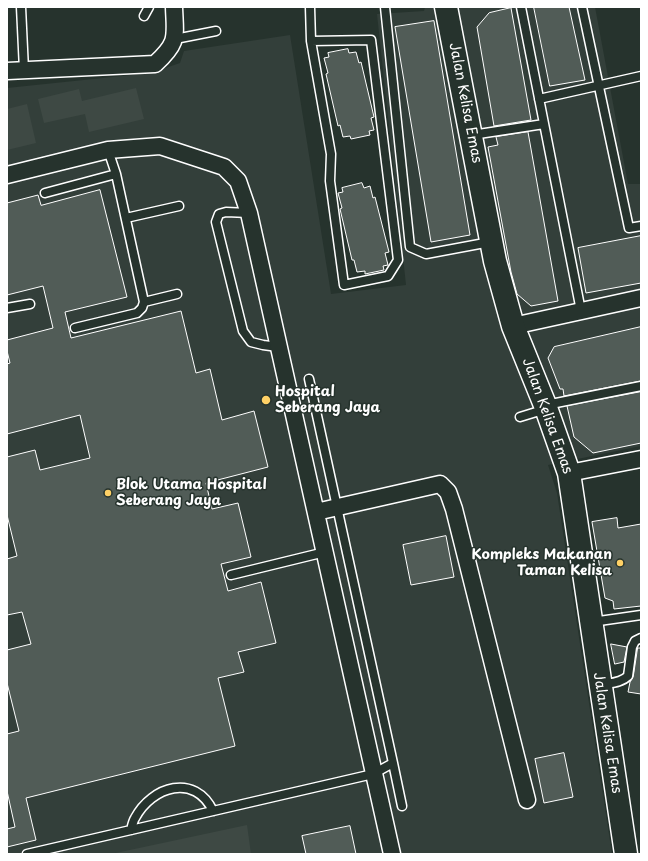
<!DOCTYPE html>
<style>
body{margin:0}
#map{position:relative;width:648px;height:861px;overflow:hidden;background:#26332d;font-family:"Playpen Sans",sans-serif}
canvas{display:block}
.frame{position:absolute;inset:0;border:8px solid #fff;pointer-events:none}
</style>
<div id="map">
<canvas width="648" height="861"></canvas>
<div class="frame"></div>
</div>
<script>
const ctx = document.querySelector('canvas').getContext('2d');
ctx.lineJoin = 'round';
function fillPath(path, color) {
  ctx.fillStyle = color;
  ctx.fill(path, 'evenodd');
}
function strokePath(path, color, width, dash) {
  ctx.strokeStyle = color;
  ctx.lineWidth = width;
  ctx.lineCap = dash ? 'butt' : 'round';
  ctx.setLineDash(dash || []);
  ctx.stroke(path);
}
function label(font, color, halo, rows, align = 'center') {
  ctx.font = font + ' "Playpen Sans",sans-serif';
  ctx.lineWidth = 3;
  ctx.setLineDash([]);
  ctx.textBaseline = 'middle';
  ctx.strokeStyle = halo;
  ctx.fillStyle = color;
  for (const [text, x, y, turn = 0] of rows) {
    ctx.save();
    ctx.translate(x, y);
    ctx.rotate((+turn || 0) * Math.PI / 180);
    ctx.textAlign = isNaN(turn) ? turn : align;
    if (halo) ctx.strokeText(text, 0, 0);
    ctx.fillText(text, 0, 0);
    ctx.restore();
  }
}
fillPath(new Path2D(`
 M 425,7 L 595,7 L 628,184 L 641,184 L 641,446 L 548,465 L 557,493 L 612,854 L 7,854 L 7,88 L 151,73 L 180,63 L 184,51 L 290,35 L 331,294 L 406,285 L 377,14 L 424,11 Z`), '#333f3a');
fillPath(new Path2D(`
 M 136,88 L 144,119 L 89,132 L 85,114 L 44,123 L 38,99 L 79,89 L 82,101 Z
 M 27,104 L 36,143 L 7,150 L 7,109 Z
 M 247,825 L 251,854 L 111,854 Z`), '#3e4944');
const building = new Path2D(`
 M 534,7 L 569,7 L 585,80 L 550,86 Z
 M 511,8 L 531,120 L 494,126 L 477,27 L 489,13 Z
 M 434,21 L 470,235 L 431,242 L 395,27 Z
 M 348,49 L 349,53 L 356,52 L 359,63 L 361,62 L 374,117 L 371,118 L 374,130 L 369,131 L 370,135 L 351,139 L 350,136 L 343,137 L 340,125 L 338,126 L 326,74 L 328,73 L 324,58 L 329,57 L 328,53 Z
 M 528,132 L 558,301 L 531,306 L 517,294 L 511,272 L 488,147 L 498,145 L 496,137 Z
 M 362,183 L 364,188 L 370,186 L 373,198 L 375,197 L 389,252 L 385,253 L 388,265 L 383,266 L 384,270 L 365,274 L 365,271 L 357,272 L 354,260 L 352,260 L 340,209 L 342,208 L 338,193 L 343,192 L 342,188 Z
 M 100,190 L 127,297 L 65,312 L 71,338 L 181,311 L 196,373 L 210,369 L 222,420 L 254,411 L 268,467 L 206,483 L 212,509 L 238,503 L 251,557 L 221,564 L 228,591 L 261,582 L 276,643 L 238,652 L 244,672 L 218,678 L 235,746 L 26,798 L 36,840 L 7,847 L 7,829 L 15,827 L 7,791 L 7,734 L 19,731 L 7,683 L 7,650 L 31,644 L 22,612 L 7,615 L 7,559 L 17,556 L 7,515 L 7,457 L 35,450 L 40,470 L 90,458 L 80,415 L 7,434 L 7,364 L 10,363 L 7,351 L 7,340 L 53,328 L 43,286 L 7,295 L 7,203 L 38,195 L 41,205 Z
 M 641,236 L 641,283 L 586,293 L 578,248 Z
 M 641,327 L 641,381 L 564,396 L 563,389 L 560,389 L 548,358 L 554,347 Z
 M 641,392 L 641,443 L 593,453 L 574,437 L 567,406 Z
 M 617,518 L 618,528 L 641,524 L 641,606 L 614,609 L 613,601 L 605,598 L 592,522 Z
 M 446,536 L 454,577 L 411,585 L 403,545 Z
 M 611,644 L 627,647 L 624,662 L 615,664 Z
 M 638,648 L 641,648 L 641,694 L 628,692 L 630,682 L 633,677 Z
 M 564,753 L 573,797 L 544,803 L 535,759 Z
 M 350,826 L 356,854 L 306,854 L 302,836 Z`);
fillPath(building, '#515c57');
strokePath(building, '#fff', 1);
const lane = new Path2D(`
 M 21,7 L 24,70
 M 310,7 L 311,41 L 331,154 L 330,181 L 344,285 L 388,276 L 398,260 L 371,40 L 311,41
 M 385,7 L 410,247 L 426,254 L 490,242
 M 521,7 L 581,311
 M 582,7 L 629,228 L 641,226
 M 144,16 L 149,7
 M 175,39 L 216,31
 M 539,99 L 641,76
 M 472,135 L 544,124
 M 45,193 L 116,174
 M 249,213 L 226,212 L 219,214 L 216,222 L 243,331 L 251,342 L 263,345 L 278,347
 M 126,218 L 179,206
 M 144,302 L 177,294
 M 7,308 L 30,304
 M 75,328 L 137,313 L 142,308 L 144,302 L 116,174 L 108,150
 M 546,405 L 641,386
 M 520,417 L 546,409
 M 231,575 L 325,552
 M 592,622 L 641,615
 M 601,685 C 610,683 621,683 628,676 L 632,647 L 635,641 L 641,638
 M 393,763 L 402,806
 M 131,830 C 132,826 133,821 135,818 C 152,786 195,773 213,811
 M 27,854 L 373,774 L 393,763 L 309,379`);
const street = new Path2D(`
 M 7,71 L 155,64 C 179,42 175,37 174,7
 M 7,175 L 108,150 L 160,146 L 224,167 L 238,181 L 249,213 L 392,854
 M 513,326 L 641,298
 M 569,473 L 641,459
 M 316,512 L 440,484 L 448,492 L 454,509 L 527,800`);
const secondary = new Path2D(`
 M 446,7 L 495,261 L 513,326 L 545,405 L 569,473 L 626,854`);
strokePath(lane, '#fff', 11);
strokePath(street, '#fff', 19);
strokePath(secondary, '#fff', 25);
strokePath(lane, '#26332d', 8);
strokePath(street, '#26332d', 16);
strokePath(secondary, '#26332d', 22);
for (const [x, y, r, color] of [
 [266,400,5,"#ffd166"],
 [108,493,4,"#ffd166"],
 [620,563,4,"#ffd166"]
]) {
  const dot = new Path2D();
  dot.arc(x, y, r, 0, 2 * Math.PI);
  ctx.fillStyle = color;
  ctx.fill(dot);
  strokePath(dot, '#26332d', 1.5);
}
label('14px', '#fff', '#26332d', [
 ["Jalan Kelisa Emas",465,103,79],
 ["Jalan Kelisa Emas",547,416,70],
 ["Jalan Kelisa Emas",607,733,81]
]);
label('bold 14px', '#fff', '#26332d', [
 ["Hospital",275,392],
 ["Seberang Jaya",275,408],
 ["Blok Utama Hospital",116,485],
 ["Seberang Jaya",116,501],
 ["Kompleks Makanan",612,555,"right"],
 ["Taman Kelisa",612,571,"right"]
], 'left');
</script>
